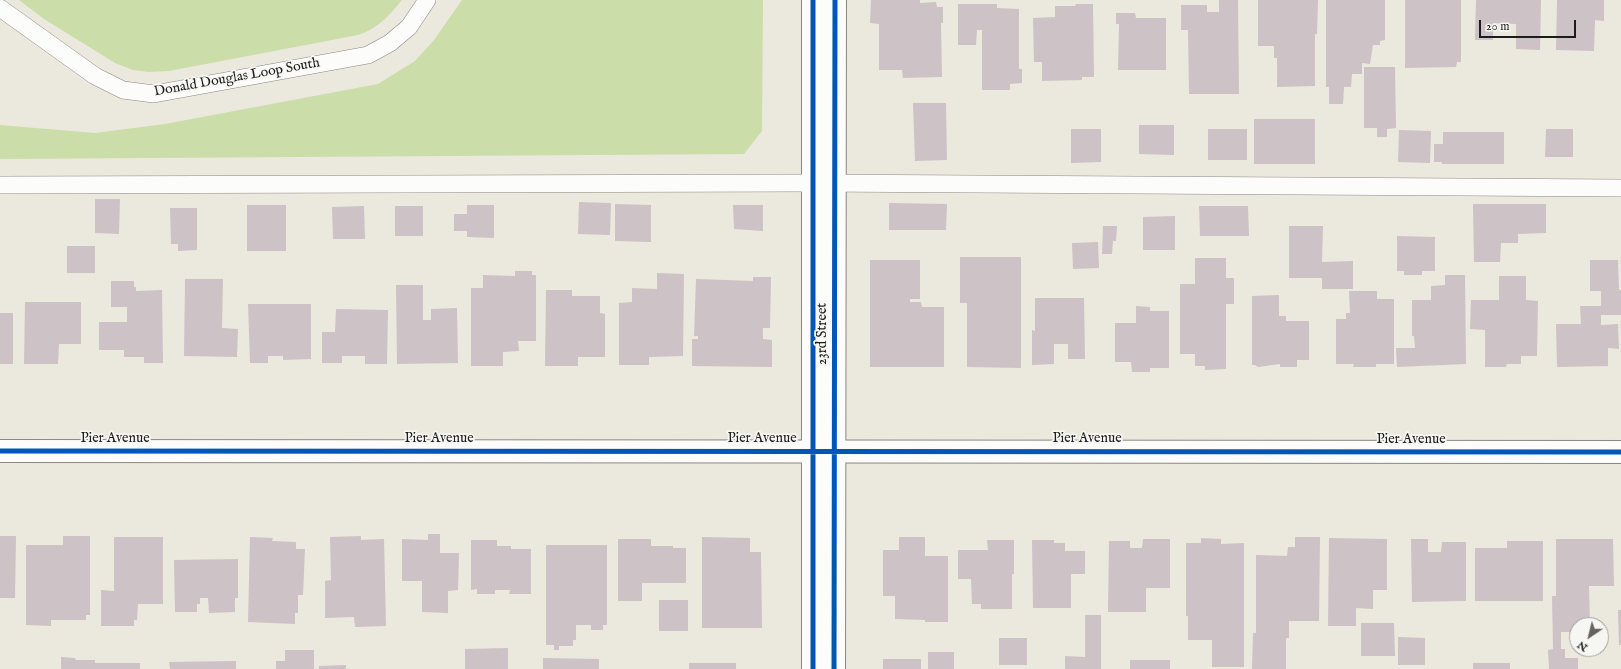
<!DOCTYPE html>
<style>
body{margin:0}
#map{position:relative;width:1621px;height:669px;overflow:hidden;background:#ebe8de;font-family:"IM FELL English",serif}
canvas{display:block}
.north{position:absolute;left:1569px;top:617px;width:40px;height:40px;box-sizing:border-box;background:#f6f6f2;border:1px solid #9f9f9c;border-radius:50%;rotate:215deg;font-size:11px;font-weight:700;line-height:16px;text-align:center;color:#1c1c1c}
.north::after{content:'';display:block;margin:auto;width:14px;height:18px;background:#646360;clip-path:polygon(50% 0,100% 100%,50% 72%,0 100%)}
.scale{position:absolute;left:1479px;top:20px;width:97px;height:18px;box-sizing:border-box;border:2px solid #1c1c1c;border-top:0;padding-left:5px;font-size:12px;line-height:14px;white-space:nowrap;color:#1c1c1c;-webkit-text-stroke:3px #f6f6f2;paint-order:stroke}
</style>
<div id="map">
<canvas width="1621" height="669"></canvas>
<div class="north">N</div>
<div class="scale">20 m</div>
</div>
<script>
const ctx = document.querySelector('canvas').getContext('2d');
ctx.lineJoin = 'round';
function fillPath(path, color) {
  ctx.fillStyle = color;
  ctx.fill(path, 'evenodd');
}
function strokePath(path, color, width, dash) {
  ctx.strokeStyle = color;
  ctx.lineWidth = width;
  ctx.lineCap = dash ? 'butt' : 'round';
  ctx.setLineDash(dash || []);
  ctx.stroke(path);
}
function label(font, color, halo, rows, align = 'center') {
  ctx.font = font + ' "IM FELL English",serif';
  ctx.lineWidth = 3.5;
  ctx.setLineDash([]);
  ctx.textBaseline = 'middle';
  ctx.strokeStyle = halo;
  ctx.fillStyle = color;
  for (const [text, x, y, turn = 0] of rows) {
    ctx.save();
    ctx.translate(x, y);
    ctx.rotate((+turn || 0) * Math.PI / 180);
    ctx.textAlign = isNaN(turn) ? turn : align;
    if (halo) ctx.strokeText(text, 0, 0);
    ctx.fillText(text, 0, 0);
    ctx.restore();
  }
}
fillPath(new Path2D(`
 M 19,0 L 402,0 C 389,16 377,29 358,35 L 169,71 L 149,72 L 133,70 L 115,63 L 44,19 Z
 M 462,0 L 763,0 L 762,131 L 744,154 L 0,159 L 0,125 L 95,133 L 165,124 L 378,84 L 415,61 L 434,40 Z`), '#cbdda9');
fillPath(new Path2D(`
 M 871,0 L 920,0 L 920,3 L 936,2 L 937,7 L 943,7 L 943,23 L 941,23 L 942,77 L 903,78 L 902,70 L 879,70 L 879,24 L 870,23 Z
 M 1219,0 L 1238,0 L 1239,94 L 1189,94 L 1188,30 L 1181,30 L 1181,5 L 1207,5 L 1207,12 L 1219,12 Z
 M 1258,0 L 1318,0 L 1317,34 L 1315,34 L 1315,86 L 1277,87 L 1277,58 L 1274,58 L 1274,46 L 1258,46 Z
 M 1326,0 L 1385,0 L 1385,40 L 1380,41 L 1380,45 L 1373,45 L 1370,64 L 1362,63 L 1362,74 L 1352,74 L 1351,87 L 1344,87 L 1343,104 L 1329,104 L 1329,87 L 1326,87 Z
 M 1405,0 L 1461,0 L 1461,62 L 1457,62 L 1456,67 L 1405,68 Z
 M 1476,0 L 1541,0 L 1540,50 L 1516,49 L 1516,24 L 1493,23 L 1493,40 L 1475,40 Z
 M 1557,0 L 1604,0 L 1604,21 L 1595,20 L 1594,51 L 1556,50 Z
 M 958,4 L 997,4 L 997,8 L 1019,9 L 1019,69 L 1022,69 L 1022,83 L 1010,84 L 1010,90 L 982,90 L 982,30 L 977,30 L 976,45 L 958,45 Z
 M 1075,4 L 1093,4 L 1094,77 L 1082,77 L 1082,80 L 1042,81 L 1042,62 L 1034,62 L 1033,18 L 1055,17 L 1055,6 L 1076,6 Z
 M 1116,13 L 1135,13 L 1136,18 L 1166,18 L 1166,70 L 1118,70 L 1119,24 L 1116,24 Z
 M 1364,67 L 1395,67 L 1396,128 L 1387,129 L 1387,137 L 1377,137 L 1377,128 L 1364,128 Z
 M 913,103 L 946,103 L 947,160 L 915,161 Z
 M 1254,119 L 1315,119 L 1315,164 L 1254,164 Z
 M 1139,125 L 1174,125 L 1174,155 L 1139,154 Z
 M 1071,129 L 1101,129 L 1101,162 L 1071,163 Z
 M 1208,129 L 1247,129 L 1247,160 L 1208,160 Z
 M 1546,129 L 1573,129 L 1573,157 L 1545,157 Z
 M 1399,130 L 1431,131 L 1430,163 L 1398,162 Z
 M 1443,132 L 1504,132 L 1504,164 L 1442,164 L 1442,162 L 1434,162 L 1434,144 L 1443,144 Z
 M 95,199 L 120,199 L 119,234 L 95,233 Z
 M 579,202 L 611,203 L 610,235 L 578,234 Z
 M 889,203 L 947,204 L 946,230 L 889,230 Z
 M 615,204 L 651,205 L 651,242 L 615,241 Z
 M 1473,204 L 1546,204 L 1546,233 L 1518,234 L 1518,243 L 1501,243 L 1500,262 L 1474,262 Z
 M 247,205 L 286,205 L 286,251 L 247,251 Z
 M 467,205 L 494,205 L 494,238 L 467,237 L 467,231 L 454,231 L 454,214 L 467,214 Z
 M 733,205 L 763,205 L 763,231 L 734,229 Z
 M 364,206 L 365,239 L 333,239 L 332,207 Z
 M 395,206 L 423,206 L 423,236 L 395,236 Z
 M 1199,206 L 1248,206 L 1249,236 L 1200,236 Z
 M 170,208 L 197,208 L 197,250 L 178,251 L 178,244 L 171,244 Z
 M 1175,216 L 1175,250 L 1143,250 L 1143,217 Z
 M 1103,226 L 1117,226 L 1116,241 L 1113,241 L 1112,254 L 1102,254 Z
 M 1289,226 L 1323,226 L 1322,262 L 1353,261 L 1353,289 L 1322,289 L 1322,278 L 1289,278 Z
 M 1397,236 L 1435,237 L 1435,271 L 1422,271 L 1422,275 L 1404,275 L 1404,271 L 1397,271 Z
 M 1098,242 L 1099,268 L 1073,269 L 1072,243 Z
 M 67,246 L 95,246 L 95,273 L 67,273 Z
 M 960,257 L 1021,257 L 1021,368 L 967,367 L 967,303 L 960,303 Z
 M 1195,258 L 1226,258 L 1226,278 L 1234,278 L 1234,304 L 1226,304 L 1226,369 L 1205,370 L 1205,366 L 1195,366 L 1195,354 L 1180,354 L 1180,284 L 1195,284 Z
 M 870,260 L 920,260 L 920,299 L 910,299 L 910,302 L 921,302 L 922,307 L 944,307 L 944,367 L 870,367 Z
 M 1590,260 L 1618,260 L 1619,290 L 1621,290 L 1621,315 L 1601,315 L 1601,325 L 1618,324 L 1619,349 L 1608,348 L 1608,366 L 1557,367 L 1556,324 L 1581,324 L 1580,306 L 1601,306 L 1601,291 L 1590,291 Z
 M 515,271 L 532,271 L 532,275 L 536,275 L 536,341 L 518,341 L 519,351 L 503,352 L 503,366 L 471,366 L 471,288 L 483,288 L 483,275 L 515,276 Z
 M 657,273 L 684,274 L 683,356 L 649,357 L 649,365 L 619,365 L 619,303 L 632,302 L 632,288 L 657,289 Z
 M 1445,275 L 1465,275 L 1466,364 L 1397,367 L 1396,348 L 1415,348 L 1414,336 L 1412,336 L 1412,300 L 1431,300 L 1431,286 L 1445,285 Z
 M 1499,276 L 1526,276 L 1526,300 L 1538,301 L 1537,356 L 1521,356 L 1521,364 L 1507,364 L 1506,367 L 1485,367 L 1485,330 L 1470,329 L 1471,300 L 1499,300 Z
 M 753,277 L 771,277 L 770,328 L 763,328 L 763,339 L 772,340 L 772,367 L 692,366 L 692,339 L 698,339 L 698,336 L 694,336 L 696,279 L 753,281 Z
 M 185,279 L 223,279 L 222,328 L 238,329 L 237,357 L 184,356 Z
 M 111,281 L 134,281 L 134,287 L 136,287 L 136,291 L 162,290 L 163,363 L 144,363 L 144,357 L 124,357 L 124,350 L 99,350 L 99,322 L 127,322 L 127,307 L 111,307 Z
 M 396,285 L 423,285 L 423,320 L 431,320 L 431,309 L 457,308 L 458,363 L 397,364 Z
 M 546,290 L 572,290 L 572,296 L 600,296 L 600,313 L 605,314 L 605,357 L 578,357 L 578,366 L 545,366 Z
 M 1349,291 L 1377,291 L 1377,299 L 1394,299 L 1394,364 L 1376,364 L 1376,367 L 1353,367 L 1354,364 L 1336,364 L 1336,319 L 1346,319 L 1346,313 L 1350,313 Z
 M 1279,295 L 1279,316 L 1286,316 L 1286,321 L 1309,321 L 1309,360 L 1297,360 L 1297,367 L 1280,367 L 1280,364 L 1258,367 L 1255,365 L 1252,365 L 1252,296 Z
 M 1035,298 L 1084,298 L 1085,359 L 1068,359 L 1068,344 L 1054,344 L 1054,364 L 1032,365 L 1032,330 L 1035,331 Z
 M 25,302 L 81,302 L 81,344 L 59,344 L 58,364 L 24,364 Z
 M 248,304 L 311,304 L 311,359 L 283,360 L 283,356 L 268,356 L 268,363 L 250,363 Z
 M 1136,306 L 1150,307 L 1150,311 L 1169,311 L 1169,368 L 1150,368 L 1150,372 L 1132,372 L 1131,362 L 1115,362 L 1115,323 L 1136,323 Z
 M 336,309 L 388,310 L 387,364 L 365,364 L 365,356 L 342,356 L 342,363 L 322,363 L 322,332 L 335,332 Z
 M 0,313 L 13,313 L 13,364 L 0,364 Z
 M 428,534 L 440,534 L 440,553 L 459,553 L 458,590 L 448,591 L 448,613 L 422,612 L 422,581 L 402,581 L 402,539 L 428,540 Z
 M 0,536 L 16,536 L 15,598 L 0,598 Z
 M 63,536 L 90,536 L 90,615 L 86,615 L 86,620 L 51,620 L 51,626 L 26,625 L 26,545 L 63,545 Z
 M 361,536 L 361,540 L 384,539 L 386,626 L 355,627 L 354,617 L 325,618 L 325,581 L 331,580 L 330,537 Z
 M 114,537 L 163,537 L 163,604 L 138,604 L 137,620 L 134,620 L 134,626 L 101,626 L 101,590 L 114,591 Z
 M 250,537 L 273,538 L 272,541 L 296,542 L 296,549 L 305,549 L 303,595 L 298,595 L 298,613 L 295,613 L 295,624 L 248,622 Z
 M 702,537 L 750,538 L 750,552 L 761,552 L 762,628 L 702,628 Z
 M 899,537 L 925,537 L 925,556 L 948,556 L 948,622 L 925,622 L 925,620 L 895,619 L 895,596 L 883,596 L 883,550 L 899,550 Z
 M 1295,537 L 1320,537 L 1319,621 L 1289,621 L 1289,638 L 1286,638 L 1286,669 L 1252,669 L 1253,633 L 1256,633 L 1256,555 L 1287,556 L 1288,547 L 1295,547 Z
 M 1201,538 L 1221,539 L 1221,544 L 1244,543 L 1244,667 L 1212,667 L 1212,640 L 1188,640 L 1188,616 L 1186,616 L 1186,543 L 1201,543 Z
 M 1329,538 L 1387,539 L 1387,590 L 1373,590 L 1373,609 L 1356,608 L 1356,626 L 1328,626 Z
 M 618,539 L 651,539 L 651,546 L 673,546 L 673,548 L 686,548 L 686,583 L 642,583 L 642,601 L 618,601 Z
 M 1143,539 L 1170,539 L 1170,588 L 1146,588 L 1146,612 L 1108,612 L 1109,541 L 1130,541 L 1130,548 L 1142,548 Z
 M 1411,539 L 1428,539 L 1428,552 L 1441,552 L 1442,542 L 1466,542 L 1466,601 L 1412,602 Z
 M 1556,539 L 1613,539 L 1614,586 L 1589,586 L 1590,625 L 1577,625 L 1577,632 L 1561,632 L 1561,649 L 1565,649 L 1565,658 L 1578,658 L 1578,669 L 1549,669 L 1548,650 L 1553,649 L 1552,596 L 1556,596 Z
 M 471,540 L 497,540 L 497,546 L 511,546 L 511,549 L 531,549 L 531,594 L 509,594 L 510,590 L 495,590 L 495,594 L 477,594 L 477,589 L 471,590 Z
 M 987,540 L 1014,540 L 1014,574 L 1012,574 L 1012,609 L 981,609 L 981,604 L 972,604 L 971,579 L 958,579 L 958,550 L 988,550 Z
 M 1032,540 L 1054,540 L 1054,543 L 1065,543 L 1065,551 L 1085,551 L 1085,574 L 1071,574 L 1071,608 L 1033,608 Z
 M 1507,541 L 1543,541 L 1543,601 L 1475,601 L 1475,548 L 1507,548 Z
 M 546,545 L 607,545 L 607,625 L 603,625 L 603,630 L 591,630 L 591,625 L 576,625 L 576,640 L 573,640 L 573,646 L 559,646 L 559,650 L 554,650 L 554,645 L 546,645 Z
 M 238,559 L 238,598 L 235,598 L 235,612 L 209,613 L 208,598 L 200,598 L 200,604 L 197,604 L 197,612 L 175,612 L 174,560 Z
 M 659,600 L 688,600 L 688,631 L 659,631 Z
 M 1618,610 L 1621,610 L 1621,645 L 1619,645 Z
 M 1085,615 L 1101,615 L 1101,669 L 1065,669 L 1065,656 L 1085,657 Z
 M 1361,623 L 1394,623 L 1395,656 L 1361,656 Z
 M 1398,637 L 1425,638 L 1425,665 L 1398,665 Z
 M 999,638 L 1027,638 L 1027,665 L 999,665 Z
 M 508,648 L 508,669 L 465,669 L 465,649 Z
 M 285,650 L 314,650 L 314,669 L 276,669 L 276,661 L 285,661 Z
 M 928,652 L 954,652 L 954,669 L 928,669 Z
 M 61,657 L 75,658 L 76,660 L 95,660 L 95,663 L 140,663 L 140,669 L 61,669 Z
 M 543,658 L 599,659 L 599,669 L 543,669 Z
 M 883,659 L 921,659 L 921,669 L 883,669 Z
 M 1130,660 L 1170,660 L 1170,669 L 1130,669 Z
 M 236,661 L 236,669 L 170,669 L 169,662 Z
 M 689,663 L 736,663 L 736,669 L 689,669 Z
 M 1473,663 L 1510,663 L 1510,669 L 1473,669 Z
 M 346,665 L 346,669 L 319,669 L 319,666 Z`), '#cdc2c6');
const service = new Path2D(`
 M 0,8 L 95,76 L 123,90 L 154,94 L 368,55 L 390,43 L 409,27 L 427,0
 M 0,185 L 813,183 L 1621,188`);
const minor = new Path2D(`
 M 0,451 L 1621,452`);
const tertiary = new Path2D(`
 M 813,0 L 813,669
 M 834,669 L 835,0`);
strokePath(service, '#8a8883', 18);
strokePath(minor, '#8a8883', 24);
strokePath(tertiary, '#8a8883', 24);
strokePath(service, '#fcfcfa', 17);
strokePath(minor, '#fcfcfa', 22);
strokePath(tertiary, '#fcfcfa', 22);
strokePath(new Path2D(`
 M 813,0 L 813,669
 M 0,451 L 1621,452
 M 834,669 L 835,0`), '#0057b8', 5);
label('14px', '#1c1c1c', '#f6f6f2', [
 ["Donald Douglas Loop South",237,78,-10],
 ["23rd Street",823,334,-90],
 ["Pier Avenue",115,439],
 ["Pier Avenue",439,439],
 ["Pier Avenue",762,439],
 ["Pier Avenue",1087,439],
 ["Pier Avenue",1411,440]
]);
</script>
